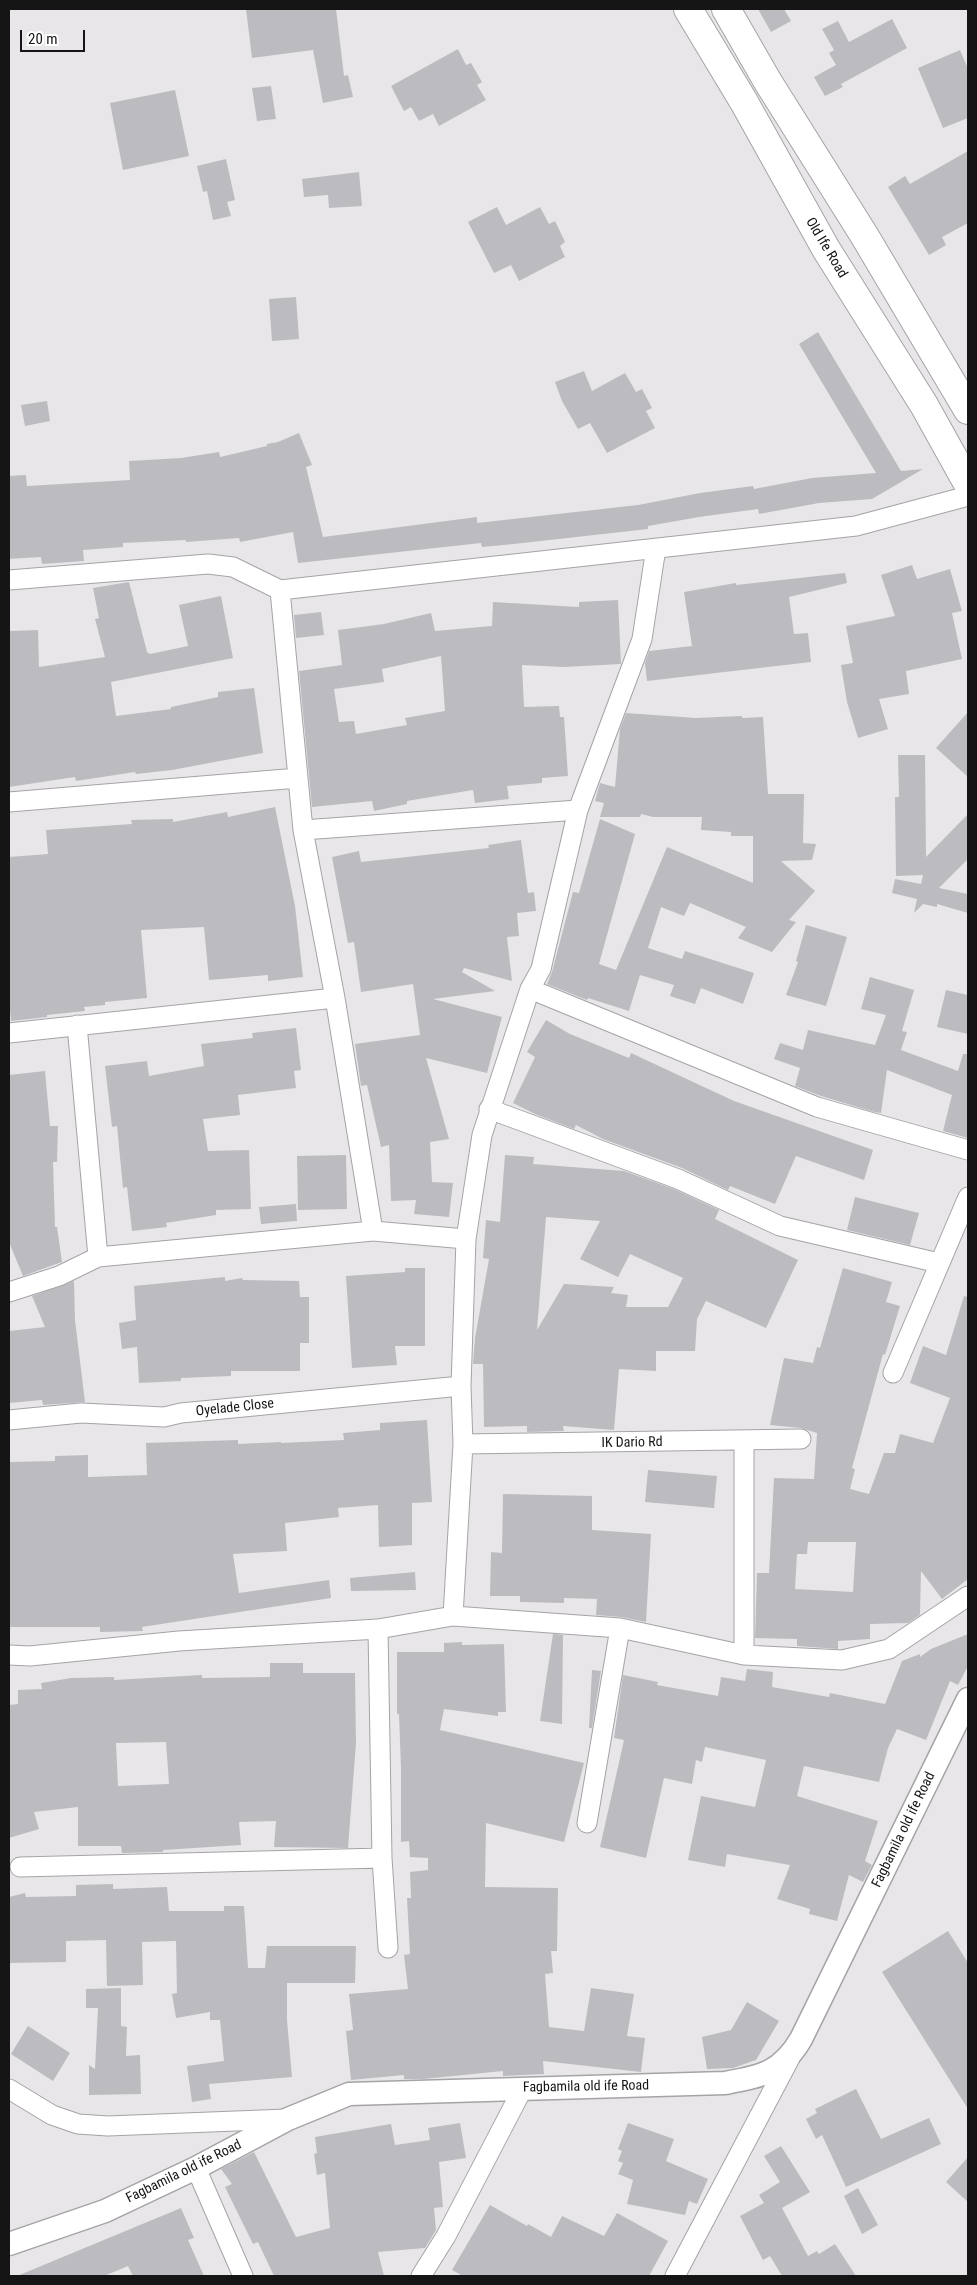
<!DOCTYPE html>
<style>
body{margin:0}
#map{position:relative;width:977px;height:2285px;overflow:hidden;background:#e8e6e9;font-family:"Roboto Condensed",sans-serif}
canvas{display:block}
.frame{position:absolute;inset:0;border:10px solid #161516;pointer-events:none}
.scale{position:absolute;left:20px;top:30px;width:65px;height:22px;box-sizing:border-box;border:2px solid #161516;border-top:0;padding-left:6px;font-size:15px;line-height:18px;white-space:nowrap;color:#161516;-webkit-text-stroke:4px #fff;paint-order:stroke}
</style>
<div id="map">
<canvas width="977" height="2285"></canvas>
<div class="frame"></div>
<div class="scale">20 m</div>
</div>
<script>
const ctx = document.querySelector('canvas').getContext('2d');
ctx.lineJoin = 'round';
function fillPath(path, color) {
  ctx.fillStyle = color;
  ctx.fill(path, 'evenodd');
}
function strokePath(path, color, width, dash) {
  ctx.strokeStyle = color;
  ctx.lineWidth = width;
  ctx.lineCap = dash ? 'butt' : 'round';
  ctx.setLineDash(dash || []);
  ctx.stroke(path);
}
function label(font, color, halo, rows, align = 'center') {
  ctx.font = font + ' "Roboto Condensed",sans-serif';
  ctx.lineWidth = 4;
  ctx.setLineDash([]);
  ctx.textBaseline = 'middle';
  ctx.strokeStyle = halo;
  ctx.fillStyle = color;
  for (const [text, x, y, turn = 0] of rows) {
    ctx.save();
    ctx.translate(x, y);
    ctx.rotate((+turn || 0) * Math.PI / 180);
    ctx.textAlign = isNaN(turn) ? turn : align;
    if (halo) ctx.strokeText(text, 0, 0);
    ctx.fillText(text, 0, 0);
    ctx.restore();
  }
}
fillPath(new Path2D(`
 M 246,9 L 336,9 L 344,76 L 348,75 L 353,97 L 323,103 L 313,50 L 252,58 Z
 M 758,9 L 784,9 L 791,21 L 771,32 Z
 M 892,19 L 907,48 L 841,84 L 843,87 L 825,96 L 814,77 L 836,65 L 829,53 L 834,50 L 822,29 L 838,21 L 849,42 Z
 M 458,49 L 466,65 L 471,63 L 482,82 L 477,85 L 486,100 L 439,126 L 433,114 L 419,121 L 411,107 L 404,111 L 391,86 Z
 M 960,50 L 968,69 L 968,118 L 943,128 L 918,68 Z
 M 271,86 L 276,119 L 257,121 L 252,88 Z
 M 175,90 L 189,156 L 123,170 L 110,103 Z
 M 968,151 L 968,223 L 942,237 L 946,245 L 929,255 L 888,187 L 905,176 L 910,184 Z
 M 226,159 L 235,200 L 227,202 L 231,216 L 213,220 L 207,191 L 203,192 L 197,166 Z
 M 359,172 L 362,206 L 329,208 L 328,195 L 304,197 L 302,179 Z
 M 497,207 L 506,225 L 540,207 L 549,224 L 555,221 L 565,242 L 560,246 L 565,257 L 519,281 L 511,265 L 494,273 L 468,222 Z
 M 296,297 L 299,339 L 272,341 L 269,299 Z
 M 818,332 L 901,471 L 923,469 L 872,499 L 819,503 L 759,514 L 758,509 L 699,517 L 648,526 L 648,529 L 514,544 L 482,547 L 481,543 L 298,563 L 293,532 L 240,542 L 239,538 L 186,542 L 186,540 L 123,543 L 123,547 L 83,550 L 84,561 L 42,564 L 41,557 L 9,559 L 9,476 L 26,475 L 27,486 L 130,480 L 129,461 L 181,458 L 219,452 L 220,457 L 267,446 L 267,444 L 278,442 L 299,433 L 312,465 L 306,467 L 323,537 L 477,517 L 477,523 L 638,505 L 700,493 L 753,486 L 754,489 L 812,478 L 876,473 L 799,344 Z
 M 584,371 L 592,391 L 625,373 L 636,392 L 642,389 L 652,408 L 646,411 L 655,428 L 607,453 L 590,423 L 578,429 L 562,401 L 555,382 Z
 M 47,401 L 50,421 L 25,426 L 21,405 Z
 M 912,565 L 917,579 L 950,569 L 962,611 L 952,613 L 962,659 L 906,671 L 909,694 L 879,699 L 888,729 L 858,738 L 847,702 L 841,665 L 853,663 L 846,626 L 895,616 L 881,575 Z
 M 845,573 L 847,583 L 789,597 L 794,634 L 808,633 L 811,662 L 647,681 L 645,663 L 649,651 L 692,646 L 684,592 L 736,583 L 736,585 Z
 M 129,582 L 147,652 L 150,654 L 188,646 L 179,605 L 221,596 L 233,658 L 111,682 L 116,716 L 171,709 L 171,707 L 218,697 L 218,692 L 254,688 L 263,753 L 172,770 L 136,774 L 135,772 L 76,781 L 75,777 L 9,787 L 9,631 L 38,630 L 39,667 L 105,657 L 95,619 L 99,618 L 93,588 Z
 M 618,600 L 621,664 L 564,667 L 522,665 L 524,707 L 559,706 L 560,717 L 564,717 L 568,776 L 542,778 L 542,783 L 507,786 L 509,799 L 475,803 L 473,790 L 407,801 L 407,804 L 374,811 L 372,801 L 312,807 L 299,671 L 342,665 L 338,630 L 384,624 L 431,613 L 435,631 L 492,626 L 493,602 L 579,607 L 579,602 ZM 441,656 L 445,711 L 405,718 L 407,725 L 356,734 L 354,721 L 339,722 L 334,689 L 384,682 L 382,669 Z
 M 321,612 L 324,635 L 296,638 L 294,615 Z
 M 968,712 L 968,777 L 936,748 Z
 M 626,713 L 696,718 L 742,716 L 742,718 L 763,717 L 768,794 L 804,794 L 803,843 L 816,844 L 812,860 L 781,861 L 815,891 L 789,920 L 796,922 L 772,952 L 738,938 L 746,927 L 690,903 L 684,916 L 661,907 L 648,948 L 682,959 L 685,951 L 754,973 L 743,1004 L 701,988 L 695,1004 L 670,996 L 674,985 L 640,975 L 629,1011 L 588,998 L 587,1000 L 547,984 L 552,972 L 573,892 L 579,893 L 600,819 L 635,834 L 599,964 L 616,970 L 667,847 L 753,883 L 753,836 L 731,836 L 731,832 L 701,830 L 702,817 L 653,817 L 641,814 L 640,817 L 600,817 L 604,803 L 595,801 L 600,783 L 615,787 L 620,729 Z
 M 898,755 L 925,755 L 926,857 L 968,814 L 968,859 L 939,888 L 968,894 L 968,913 L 937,904 L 937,907 L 923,904 L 914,913 L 917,899 L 892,893 L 895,879 L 921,884 L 923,875 L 896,876 L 895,797 L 899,797 Z
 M 275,807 L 295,906 L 303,977 L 268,981 L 268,975 L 209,980 L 204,927 L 141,930 L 147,998 L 105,1002 L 105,1005 L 84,1007 L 85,1011 L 47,1015 L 47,1017 L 11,1021 L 9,999 L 9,857 L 48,854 L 46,830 L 132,824 L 131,820 L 173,819 L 173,822 L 227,812 L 228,817 Z
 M 521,840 L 528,893 L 534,892 L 536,911 L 517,913 L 519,936 L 507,937 L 512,981 L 464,968 L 462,972 L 495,991 L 433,999 L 502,1017 L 487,1073 L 426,1058 L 449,1139 L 430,1142 L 432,1182 L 453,1183 L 449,1217 L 414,1214 L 416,1200 L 391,1201 L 389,1145 L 381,1147 L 367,1085 L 361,1086 L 355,1044 L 420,1035 L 413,984 L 361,992 L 354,942 L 348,943 L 332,857 L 359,851 L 361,862 L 489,848 L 488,845 Z
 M 806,925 L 847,937 L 826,1006 L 786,995 L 798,962 L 796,961 Z
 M 870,977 L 914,990 L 902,1031 L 907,1032 L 901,1050 L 958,1071 L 963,1054 L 968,1054 L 968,1138 L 943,1131 L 952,1095 L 887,1070 L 881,1113 L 874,1112 L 821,1096 L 795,1086 L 800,1068 L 774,1059 L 780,1043 L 803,1050 L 808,1030 L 875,1045 L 886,1015 L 861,1009 Z
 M 946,990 L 968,995 L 968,1034 L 937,1027 Z
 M 546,1020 L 570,1034 L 629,1058 L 631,1053 L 734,1101 L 873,1150 L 864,1180 L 796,1156 L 775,1204 L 730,1186 L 728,1190 L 682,1168 L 603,1139 L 576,1125 L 574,1129 L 535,1114 L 513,1103 L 535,1057 L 527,1052 Z
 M 296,1028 L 301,1070 L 294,1071 L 296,1088 L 238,1095 L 240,1115 L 203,1119 L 208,1151 L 249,1150 L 251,1209 L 216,1210 L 216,1215 L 166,1223 L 167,1227 L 132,1231 L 127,1187 L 123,1188 L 117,1126 L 112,1127 L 105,1066 L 147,1061 L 149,1076 L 204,1066 L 201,1044 L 253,1038 L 252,1033 Z
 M 45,1071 L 50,1126 L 58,1126 L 57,1162 L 53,1162 L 55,1227 L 57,1227 L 62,1262 L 23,1276 L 9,1242 L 9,1075 Z
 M 346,1155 L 347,1209 L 298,1210 L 297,1156 Z
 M 505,1155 L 534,1157 L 533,1164 L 624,1171 L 674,1189 L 719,1210 L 715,1219 L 798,1260 L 766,1328 L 706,1301 L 697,1319 L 695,1351 L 656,1351 L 656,1371 L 619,1369 L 614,1430 L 563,1426 L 564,1431 L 527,1432 L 527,1426 L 484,1427 L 483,1364 L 473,1364 L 475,1338 L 489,1259 L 483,1258 L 486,1220 L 500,1222 ZM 546,1217 L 600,1221 L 580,1259 L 618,1277 L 630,1254 L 683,1278 L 668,1307 L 626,1307 L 628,1295 L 611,1293 L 614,1287 L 564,1284 L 537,1330 Z
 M 855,1197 L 919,1213 L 910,1245 L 847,1230 Z
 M 296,1204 L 297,1221 L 261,1224 L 259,1207 Z
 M 405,1268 L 425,1268 L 425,1346 L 395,1346 L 397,1365 L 352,1368 L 346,1276 L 405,1272 Z
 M 843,1268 L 892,1282 L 886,1302 L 900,1306 L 885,1355 L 883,1354 L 852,1468 L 855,1469 L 850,1489 L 869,1494 L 884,1453 L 895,1453 L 900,1434 L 933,1443 L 950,1398 L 910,1383 L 923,1346 L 946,1355 L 964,1296 L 968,1297 L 968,1579 L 942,1599 L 921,1571 L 920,1615 L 908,1623 L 870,1624 L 870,1639 L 838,1641 L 838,1649 L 797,1646 L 797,1639 L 755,1638 L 757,1573 L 769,1573 L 774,1478 L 814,1479 L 817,1433 L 801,1428 L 770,1425 L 784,1358 L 813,1363 L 817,1347 L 820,1348 ZM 808,1542 L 856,1542 L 853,1592 L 795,1589 L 797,1554 L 807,1554 Z
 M 225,1277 L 225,1281 L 242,1278 L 243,1280 L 299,1281 L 300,1297 L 309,1297 L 309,1343 L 300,1343 L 300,1371 L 231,1371 L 231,1376 L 181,1378 L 181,1381 L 139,1383 L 137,1347 L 122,1349 L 119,1323 L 136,1320 L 134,1286 Z
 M 74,1281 L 75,1320 L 85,1402 L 43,1405 L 42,1400 L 9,1403 L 9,1331 L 45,1327 L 32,1296 Z
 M 427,1420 L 432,1502 L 412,1503 L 412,1545 L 379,1547 L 378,1505 L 338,1508 L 339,1517 L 285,1523 L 287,1551 L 233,1554 L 239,1593 L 329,1580 L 331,1598 L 142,1627 L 143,1631 L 100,1632 L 100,1627 L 9,1627 L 9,1462 L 55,1461 L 55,1456 L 88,1455 L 88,1477 L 147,1475 L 146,1443 L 238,1440 L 238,1444 L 281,1442 L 281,1443 L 344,1440 L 343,1433 L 380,1430 L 380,1423 Z
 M 648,1470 L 717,1476 L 714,1508 L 645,1502 Z
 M 503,1494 L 592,1496 L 592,1530 L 651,1534 L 646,1622 L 621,1617 L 596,1615 L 597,1599 L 564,1598 L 564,1603 L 520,1602 L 520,1596 L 490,1596 L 491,1552 L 502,1553 Z
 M 415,1572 L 416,1590 L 351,1591 L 350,1578 Z
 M 553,1634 L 563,1635 L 562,1724 L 540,1721 Z
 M 968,1634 L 968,1666 L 958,1685 L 950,1681 L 926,1740 L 897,1729 L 888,1748 L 879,1782 L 804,1766 L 797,1796 L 878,1821 L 865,1861 L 872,1865 L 863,1882 L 849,1875 L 837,1921 L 809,1914 L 810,1909 L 777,1899 L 790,1865 L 727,1854 L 725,1867 L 688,1860 L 701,1796 L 755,1807 L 766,1760 L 705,1747 L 702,1762 L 696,1760 L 692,1784 L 664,1778 L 646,1858 L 600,1847 L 624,1740 L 614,1738 L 623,1675 L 658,1682 L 657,1685 L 718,1696 L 721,1677 L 745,1681 L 747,1669 L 773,1672 L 772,1687 L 829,1697 L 830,1693 L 885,1704 L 902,1661 L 920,1654 L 920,1657 L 931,1649 Z
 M 462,1642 L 462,1645 L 504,1644 L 506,1712 L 498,1712 L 498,1716 L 444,1709 L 440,1730 L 584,1763 L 564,1842 L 486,1823 L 485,1887 L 558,1888 L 557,1951 L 551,1951 L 553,1973 L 545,1974 L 549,2027 L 584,2031 L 591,1988 L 634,1994 L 627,2036 L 645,2038 L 641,2072 L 543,2061 L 544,2074 L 503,2076 L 503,2071 L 423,2079 L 404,2079 L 404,2075 L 351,2080 L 346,2031 L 353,2030 L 349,1994 L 408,1989 L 404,1955 L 410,1954 L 407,1898 L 411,1898 L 410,1872 L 428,1870 L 428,1858 L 410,1857 L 409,1841 L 401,1842 L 401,1768 L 399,1714 L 397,1714 L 397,1652 L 444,1652 L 444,1643 Z
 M 270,1663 L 303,1663 L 303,1673 L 355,1673 L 356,1743 L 348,1848 L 274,1847 L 276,1821 L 239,1822 L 241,1845 L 163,1850 L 163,1852 L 122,1853 L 121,1846 L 78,1846 L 78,1807 L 34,1812 L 39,1829 L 9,1838 L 9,1705 L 18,1704 L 18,1690 L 42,1689 L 41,1683 L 71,1678 L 114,1677 L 114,1680 L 202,1675 L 202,1678 L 270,1677 ZM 166,1742 L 169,1784 L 118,1786 L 116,1743 Z
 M 592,1670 L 601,1671 L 592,1728 L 589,1728 Z
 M 113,1884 L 113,1889 L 167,1887 L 169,1911 L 224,1911 L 224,1906 L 244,1906 L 248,1968 L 265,1968 L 267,1946 L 356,1946 L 355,1983 L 287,1983 L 287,2020 L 292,2077 L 209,2084 L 211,2099 L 192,2102 L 187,2066 L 224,2061 L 220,2020 L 210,2020 L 210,2012 L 176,2018 L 172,1994 L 177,1993 L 176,1941 L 142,1942 L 143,1985 L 107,1986 L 106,1940 L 66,1941 L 66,1962 L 9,1963 L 9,1897 L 25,1893 L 26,1897 L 76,1896 L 76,1885 Z
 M 948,1931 L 968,1963 L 968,2109 L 882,1972 Z
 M 121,1988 L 121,2026 L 127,2027 L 126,2056 L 140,2055 L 141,2094 L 89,2095 L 89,2065 L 95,2069 L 98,2008 L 86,2008 L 86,1989 Z
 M 747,2002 L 779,2021 L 756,2060 L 733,2068 L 707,2069 L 702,2037 L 731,2030 Z
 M 28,2026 L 70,2053 L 53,2081 L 11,2054 Z
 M 856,2089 L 881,2139 L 929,2118 L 941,2144 L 846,2187 L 822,2135 L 816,2139 L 806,2119 L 817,2113 L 815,2109 Z
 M 460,2123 L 466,2158 L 439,2162 L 443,2207 L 434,2208 L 436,2230 L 425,2248 L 378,2252 L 384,2276 L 274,2276 L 258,2242 L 253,2244 L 225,2187 L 232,2184 L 221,2169 L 254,2152 L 296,2237 L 330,2228 L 325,2173 L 317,2175 L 314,2154 L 317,2153 L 315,2137 L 391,2124 L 395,2145 L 430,2140 L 428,2128 Z
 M 628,2123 L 674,2139 L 666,2161 L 708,2179 L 697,2204 L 689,2201 L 685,2215 L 627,2204 L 633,2180 L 618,2174 L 623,2163 L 618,2161 L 622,2151 L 618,2149 Z
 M 781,2146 L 810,2192 L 782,2208 L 808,2256 L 817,2251 L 819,2254 L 835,2244 L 856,2276 L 782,2276 L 770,2256 L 763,2260 L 740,2216 L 764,2203 L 759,2195 L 780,2182 L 764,2156 Z
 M 968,2157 L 968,2202 L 946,2182 Z
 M 858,2188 L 878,2225 L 862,2234 L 844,2196 Z
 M 490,2205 L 527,2226 L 528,2224 L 551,2237 L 562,2216 L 604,2236 L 617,2213 L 668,2241 L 649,2276 L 463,2276 L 452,2270 Z
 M 181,2208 L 194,2238 L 188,2240 L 204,2276 L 133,2276 L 128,2266 L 104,2276 L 17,2276 Z`), '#bcbcc0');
const minor = new Path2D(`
 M 9,580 L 208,564 L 233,567 L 280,590 L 856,526 L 968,496
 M 280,590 L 303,830 L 335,998 L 373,1231
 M 9,802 L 298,778
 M 303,830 L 578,810
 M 530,989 L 817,1107 L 968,1150
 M 77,1025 L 98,1257
 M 9,1033 L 335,998
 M 489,1109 L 678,1179 L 780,1226 L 939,1263
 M 9,1292 L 59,1276 L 98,1257 L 373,1231 L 466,1239
 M 893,1373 L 968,1197
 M 9,1420 L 81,1413 L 164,1417 L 181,1413 L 461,1386
 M 463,1444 L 801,1439
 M 453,1616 L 463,1444 L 461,1386 L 466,1239 L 482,1135 L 530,989 L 541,969 L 578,810 L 642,639 L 656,548
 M 378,1629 L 382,1858 L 388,1948
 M 9,1655 L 30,1656 L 179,1641 L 378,1629 L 453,1616 L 620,1628 L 744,1655 L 842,1660 L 889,1649 L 968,1596
 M 744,1655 L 744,1441
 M 587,1823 L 620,1628
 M 20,1867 L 382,1858
 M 9,2089 L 52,2115 L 78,2124 L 108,2126 L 287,2119
 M 196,2168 L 243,2276
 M 421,2276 L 446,2236 L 523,2088
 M 675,2276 L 790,2058`);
const tertiary = new Path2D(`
 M 9,2244 L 105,2211 L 196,2168 L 288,2119 L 349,2094 L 725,2083 C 762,2076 781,2073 801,2039 L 968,1699`);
const primary = new Path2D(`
 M 688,9 L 744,102 L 826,249 L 924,405 L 968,484
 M 726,9 L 768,82 L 864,235 L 968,410`);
strokePath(minor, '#a6a3a7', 21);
strokePath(tertiary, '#a6a3a7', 25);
strokePath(primary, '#a6a3a7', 30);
strokePath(minor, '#fff', 19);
strokePath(tertiary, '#fff', 22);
strokePath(primary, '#fff', 28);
label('14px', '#161516', '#fff', [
 ["Old Ife Road",826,248,59],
 ["Oyelade Close",235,1408,-6],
 ["IK Dario Rd",632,1443,-1],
 ["Fagbamila old ife Road",904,1830,-64],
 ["Fagbamila old ife Road",586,2087,-1],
 ["Fagbamila old ife Road",184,2172,-26]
]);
</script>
